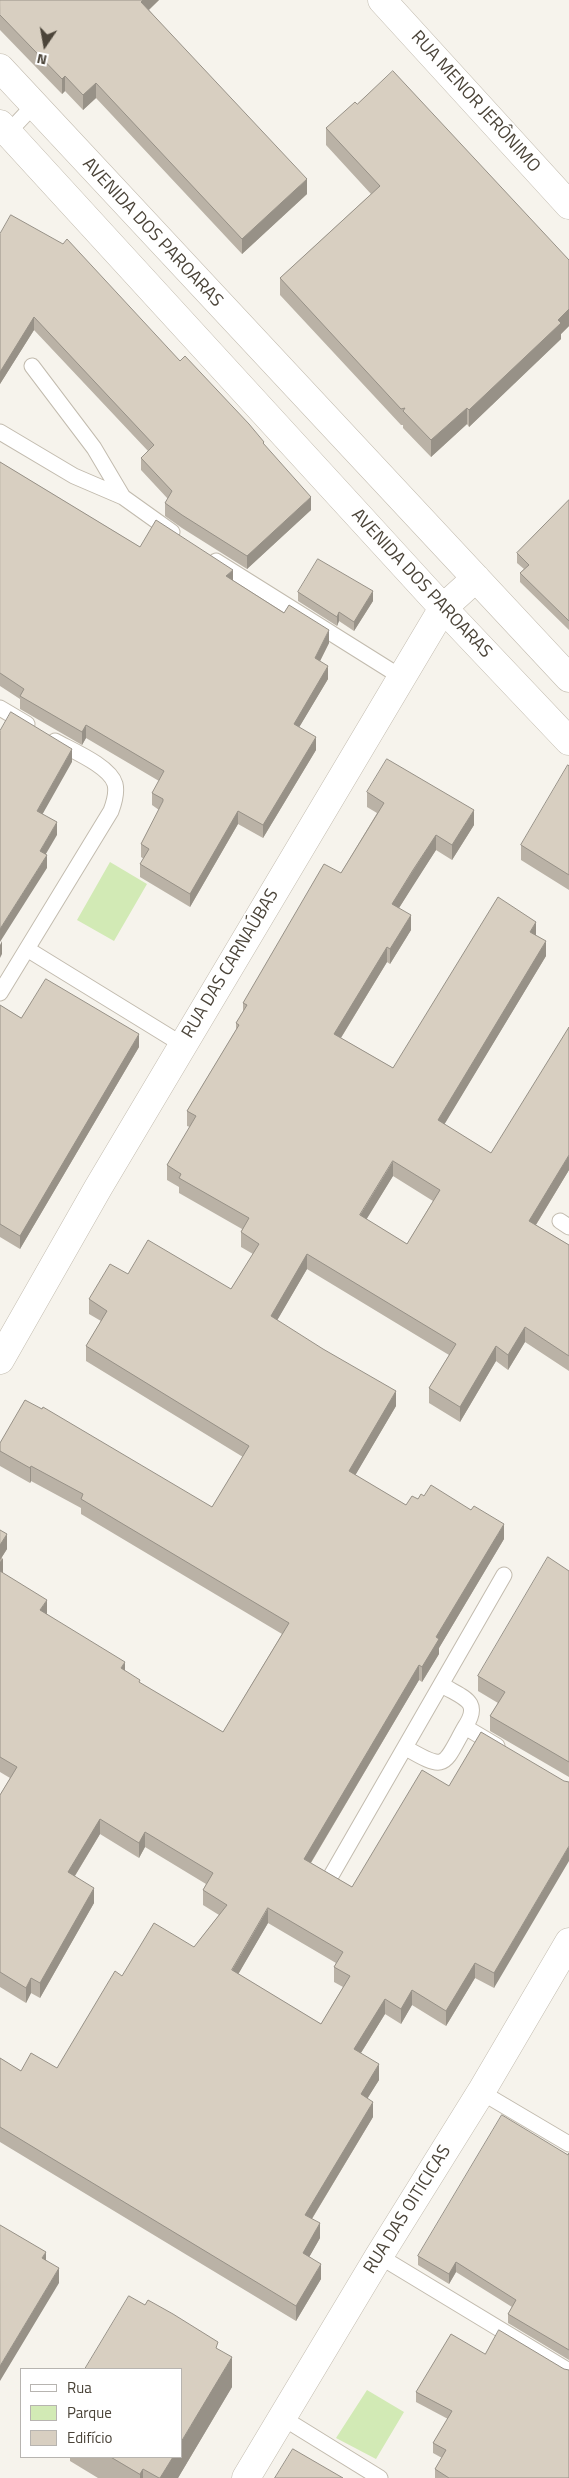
<!DOCTYPE html>
<meta charset="utf-8">
<style>
body{margin:0}
#map{position:relative;width:569px;height:2478px;overflow:hidden;background:#f6f3ec;font-family:"Titillium Web",sans-serif}
canvas{display:block}
.legend{position:absolute;left:20px;top:2368px;width:162px;height:90px;box-sizing:border-box;background:#fff;border:1px solid #b7b4b0;margin:0;padding:6px 9px;list-style:none;font-size:15px;color:#4b4439}
.legend li{display:flex;align-items:center;gap:10px;height:25px}
.legend b{width:25px;border:1px solid #b7b4b0}
.north{position:absolute;left:20px;top:20px;width:50px;height:50px;-webkit-text-stroke:4px #fff;paint-order:stroke;rotate:192deg;font-size:14px;font-weight:700;line-height:20px;text-align:center;color:#4b4439}
.north::after{content:'';display:block;margin:auto;width:18px;height:22px;background:#4b4439;clip-path:polygon(50% 0,100% 100%,50% 72%,0 100%)}
</style>
<div id="map">
<canvas width="569" height="2478"></canvas>
<ul class="legend">
<li><b style="height:6px;background:#fff"></b>Rua</li>
<li><b style="height:14px;background:#d2eab5"></b>Parque</li>
<li><b style="height:14px;background:#d8cfc1"></b>Edifício</li>
</ul>
<div class="north">N</div>
</div>
<script>
const ctx = document.querySelector('canvas').getContext('2d');
ctx.lineJoin = 'round';
function fillPath(path, color) {
  ctx.fillStyle = color;
  ctx.fill(path, 'evenodd');
}
function strokePath(path, color, width, dash) {
  ctx.strokeStyle = color;
  ctx.lineWidth = width;
  ctx.lineCap = dash ? 'butt' : 'round';
  ctx.setLineDash(dash || []);
  ctx.stroke(path);
}
function label(font, color, halo, rows, align = 'center') {
  ctx.font = font + ' "Titillium Web",sans-serif';
  ctx.lineWidth = 4;
  ctx.setLineDash([]);
  ctx.textBaseline = 'middle';
  ctx.strokeStyle = halo;
  ctx.fillStyle = color;
  for (const [text, x, y, turn = 0] of rows) {
    ctx.save();
    ctx.translate(x, y);
    ctx.rotate((+turn || 0) * Math.PI / 180);
    ctx.textAlign = isNaN(turn) ? turn : align;
    if (halo) ctx.strokeText(text, 0, 0);
    ctx.fillText(text, 0, 0);
    ctx.restore();
  }
}
fillPath(new Path2D(`
 M 110,862 L 147,884 L 114,941 L 77,920 Z
 M 367,2390 L 404,2412 L 376,2459 L 336,2438 Z`), '#d2eab5');
const lane = new Path2D(`
 M 4,137 L 34,105
 M 32,366 L 94,448 L 123,497 L 172,532
 M 0,432 L 74,476 L 123,497
 M 216,561 L 401,677
 M 0,708 L 27,724
 M 27,949 L 183,1045
 M 0,993 L 111,811 C 114,803 117,792 115,784 C 110,766 71,750 55,741
 M 560,1221 L 569,1227
 M 442,1685 C 463,1698 482,1701 465,1727
 M 406,1748 C 447,1772 443,1766 465,1727 L 497,1746
 M 332,1874 L 504,1575
 M 481,2092 L 569,2144
 M 379,2256 L 569,2371
 M 283,2418 L 380,2478`);
const street = new Path2D(`
 M 382,0 L 569,205
 M 0,68 L 569,678
 M 0,124 L 443,608 L 569,741
 M 0,1360 L 98,1188 L 443,608 L 476,578
 M 246,2478 L 379,2256 L 481,2092 L 569,1942`);
strokePath(lane, '#c2bbae', 17);
strokePath(street, '#c2bbae', 29);
strokePath(lane, '#fff', 15);
strokePath(street, '#fff', 28);
fillPath(new Path2D(`
 M 0,0 L 159,0 L 149,10 L 307,194 L 242,254 L 96,98 L 83,110 L 65,91 L 62,94 L 0,30 Z
 M 357,104 L 569,260 L 569,326 L 561,334 L 561,339 L 469,427 L 467,424 L 431,457 L 403,428 L 403,425 L 401,425 L 280,295 L 280,278 L 371,194 L 326,145 L 326,128 Z
 M 0,234 L 180,361 L 264,445 L 311,510 L 247,569 L 182,528 L 165,516 L 165,503 L 168,499 L 141,470 L 141,458 L 148,451 L 34,330 L 0,384 Z
 M 0,462 L 140,547 L 233,581 L 329,643 L 320,661 L 328,679 L 299,727 L 316,750 L 263,838 L 238,824 L 190,907 L 140,877 L 140,864 L 144,859 L 141,857 L 141,844 L 159,810 L 152,805 L 152,793 L 159,781 L 86,738 L 82,745 L 20,709 L 20,699 L 0,686 Z
 M 569,500 L 569,630 L 520,582 L 520,573 L 524,569 L 517,563 L 517,553 Z
 M 298,592 L 373,601 L 354,631 L 339,621 L 337,626 L 298,601 Z
 M 569,766 L 569,890 L 521,860 L 521,845 Z
 M 367,792 L 474,825 L 452,860 L 436,850 L 413,885 L 399,908 L 411,930 L 390,964 L 387,962 L 341,1038 L 393,1068 L 536,935 L 546,956 L 444,1124 L 491,1153 L 569,1170 L 536,1225 L 569,1245 L 569,1386 L 569,1371 L 525,1342 L 508,1370 L 496,1361 L 460,1422 L 429,1403 L 429,1388 L 449,1355 L 307,1269 L 277,1320 L 396,1406 L 355,1475 L 406,1505 L 418,1499 L 504,1539 L 439,1648 L 439,1654 L 422,1682 L 419,1680 L 311,1863 L 352,1887 L 449,1786 L 564,1781 L 494,1988 L 475,1978 L 446,2026 L 412,2005 L 401,2024 L 385,2014 L 361,2053 L 379,2080 L 367,2098 L 373,2117 L 312,2219 L 320,2238 L 309,2257 L 321,2279 L 296,2321 L 0,2142 L 0,2058 L 21,2071 L 57,2068 L 122,1976 L 194,1947 L 219,1915 L 203,1905 L 203,1890 L 206,1884 L 145,1847 L 139,1858 L 100,1834 L 75,1876 L 94,1903 L 40,1998 L 31,1993 L 26,2003 L 0,1987 L 0,1795 L 10,1778 L 0,1772 L 0,1530 L 7,1549 L 2,1557 L 3,1573 L 47,1614 L 125,1671 L 140,1683 L 223,1732 L 282,1634 L 81,1514 L 81,1508 L 31,1481 L 30,1483 L 0,1466 L 0,1443 L 212,1507 L 243,1457 L 86,1361 L 86,1346 L 101,1321 L 89,1314 L 89,1299 L 128,1274 L 231,1289 L 253,1254 L 241,1247 L 241,1232 L 242,1229 L 179,1193 L 179,1187 L 167,1180 L 167,1165 L 190,1127 L 187,1126 L 187,1111 L 236,1030 L 236,1023 L 243,1012 L 243,1003 L 341,873 L 377,813 L 367,807 ZM 393,1176 L 433,1201 L 407,1244 L 366,1219 ZM 268,1923 L 336,1963 L 334,1967 L 334,1982 L 343,1987 L 321,2024 L 238,1974 Z
 M 0,1005 L 21,1018 L 139,1047 L 20,1249 L 0,1237 Z
 M 569,1571 L 569,1777 L 490,1731 L 490,1716 L 498,1703 L 478,1691 L 478,1676 Z
 M 569,2153 L 569,2360 L 508,2323 L 508,2314 L 512,2307 L 456,2272 L 449,2284 L 418,2265 L 418,2256 L 568,2155 Z
 M 218,2349 L 232,2387 L 178,2478 L 98,2478 L 70,2461 L 70,2457 L 181,2457 Z
 M 485,2354 L 564,2369 L 569,2478 L 435,2478 L 435,2469 L 442,2458 L 433,2453 L 433,2443 L 448,2419 L 416,2402 L 416,2392 Z`), '#bab2a6');
fillPath(new Path2D(`
 M 143,0 L 159,0 L 141,17 L 141,2 Z
 M 65,76 L 65,91 L 62,94 L 62,79 Z
 M 96,83 L 96,98 L 83,110 L 83,95 Z
 M 307,179 L 307,194 L 242,254 L 242,239 Z
 M 569,309 L 569,326 L 561,334 L 561,339 L 469,427 L 469,410 Z
 M 34,317 L 34,330 L 0,384 L 0,372 Z
 M 467,408 L 467,424 L 431,457 L 431,440 Z
 M 311,497 L 311,510 L 247,569 L 247,556 Z
 M 233,570 L 233,583 L 226,576 Z
 M 373,591 L 373,601 L 354,631 L 354,622 Z
 M 339,612 L 339,621 L 337,626 L 337,617 Z
 M 329,630 L 329,643 L 315,671 L 315,658 Z
 M 328,666 L 328,679 L 294,736 L 294,724 Z
 M 86,725 L 86,738 L 82,745 L 82,732 Z
 M 316,737 L 316,750 L 263,838 L 263,825 Z
 M 72,749 L 72,762 L 37,824 L 37,811 Z
 M 474,810 L 474,825 L 452,860 L 452,845 Z
 M 238,811 L 238,824 L 190,907 L 190,894 Z
 M 57,822 L 57,835 L 40,864 L 40,851 Z
 M 436,835 L 436,850 L 392,919 L 392,904 Z
 M 47,855 L 47,868 L 0,942 L 0,929 Z
 M 411,915 L 411,930 L 390,964 L 390,949 Z
 M 536,922 L 536,938 L 530,932 Z
 M 2,941 L 2,954 L 0,958 L 0,945 Z
 M 546,941 L 546,956 L 438,1135 L 438,1120 Z
 M 387,947 L 387,962 L 334,1049 L 334,1034 Z
 M 139,1034 L 139,1047 L 20,1249 L 20,1236 Z
 M 569,1155 L 569,1170 L 529,1236 L 529,1221 Z
 M 393,1161 L 393,1176 L 360,1230 L 360,1215 Z
 M 307,1254 L 307,1269 L 271,1331 L 271,1316 Z
 M 525,1327 L 525,1342 L 508,1370 L 508,1355 Z
 M 496,1346 L 496,1361 L 460,1422 L 460,1407 Z
 M 396,1391 L 396,1406 L 349,1486 L 349,1471 Z
 M 31,1466 L 31,1481 L 30,1483 L 30,1468 Z
 M 504,1524 L 504,1539 L 439,1648 L 439,1654 L 422,1682 L 422,1667 L 436,1637 Z
 M 7,1534 L 7,1549 L 0,1560 L 0,1545 Z
 M 3,1558 L 3,1573 L 0,1577 L 0,1562 Z
 M 47,1600 L 47,1615 L 40,1610 Z
 M 125,1662 L 125,1677 L 121,1668 Z
 M 419,1665 L 419,1680 L 304,1874 L 304,1859 Z
 M 100,1819 L 100,1834 L 68,1887 L 68,1872 Z
 M 145,1832 L 145,1847 L 139,1858 L 139,1843 Z
 M 569,1846 L 569,1861 L 494,1988 L 494,1973 Z
 M 94,1888 L 94,1903 L 40,1998 L 40,1983 Z
 M 268,1908 L 268,1923 L 232,1985 L 232,1970 Z
 M 475,1963 L 475,1978 L 446,2026 L 446,2011 Z
 M 31,1978 L 31,1993 L 26,2003 L 26,1988 Z
 M 412,1990 L 412,2005 L 401,2024 L 401,2009 Z
 M 385,1999 L 385,2014 L 354,2064 L 354,2049 Z
 M 379,2064 L 379,2080 L 361,2109 L 361,2094 Z
 M 373,2102 L 373,2117 L 305,2230 L 305,2215 Z
 M 320,2223 L 320,2238 L 303,2268 L 303,2253 Z
 M 46,2252 L 46,2267 L 42,2258 Z
 M 456,2262 L 456,2272 L 449,2284 L 449,2274 Z
 M 321,2264 L 321,2279 L 296,2321 L 296,2306 Z
 M 59,2268 L 59,2283 L 0,2381 L 0,2366 Z
 M 232,2357 L 232,2387 L 178,2478 L 160,2478 L 173,2457 L 181,2457 L 181,2442 Z
 M 143,2469 L 143,2478 L 140,2478 L 140,2474 Z`), '#979187');
const building = new Path2D(`
 M 0,0 L 143,0 L 141,2 L 307,179 L 242,239 L 96,83 L 83,95 L 65,76 L 62,79 L 0,15 Z
 M 393,71 L 569,260 L 569,309 L 558,320 L 561,323 L 469,410 L 467,408 L 431,440 L 403,411 L 405,408 L 401,409 L 280,278 L 380,186 L 326,128 L 355,102 L 357,104 Z
 M 11,215 L 63,244 L 67,239 L 180,361 L 185,356 L 249,424 L 264,442 L 263,443 L 311,497 L 247,556 L 182,515 L 165,503 L 172,491 L 141,458 L 154,445 L 34,317 L 0,372 L 0,234 Z
 M 0,462 L 140,547 L 156,520 L 233,570 L 226,576 L 284,613 L 289,605 L 329,630 L 315,658 L 328,666 L 294,724 L 316,737 L 263,825 L 238,811 L 190,894 L 140,864 L 149,849 L 141,844 L 163,801 L 163,799 L 152,793 L 164,771 L 86,725 L 82,732 L 20,696 L 24,689 L 0,673 Z
 M 569,500 L 569,621 L 520,573 L 529,565 L 517,553 Z
 M 318,559 L 373,591 L 354,622 L 339,612 L 337,617 L 298,592 Z
 M 11,712 L 72,749 L 37,811 L 57,822 L 40,851 L 47,855 L 0,929 L 0,731 Z
 M 387,759 L 474,810 L 452,845 L 436,835 L 413,870 L 392,904 L 411,915 L 390,949 L 387,947 L 334,1034 L 393,1068 L 498,897 L 536,922 L 530,932 L 546,941 L 438,1120 L 491,1153 L 569,1027 L 569,1155 L 529,1221 L 569,1245 L 569,1356 L 525,1327 L 508,1355 L 496,1346 L 460,1407 L 429,1388 L 456,1344 L 307,1254 L 271,1316 L 323,1349 L 396,1391 L 349,1471 L 406,1505 L 412,1496 L 418,1499 L 421,1494 L 424,1496 L 431,1485 L 471,1510 L 474,1506 L 504,1524 L 436,1637 L 439,1639 L 422,1667 L 419,1665 L 304,1859 L 352,1887 L 422,1770 L 449,1786 L 481,1732 L 564,1781 L 569,1782 L 569,1846 L 494,1973 L 475,1963 L 446,2011 L 412,1990 L 401,2009 L 385,1999 L 354,2049 L 379,2064 L 361,2094 L 373,2102 L 305,2215 L 320,2223 L 303,2253 L 321,2264 L 296,2306 L 0,2127 L 0,2058 L 21,2071 L 31,2053 L 57,2068 L 115,1971 L 122,1976 L 154,1923 L 194,1947 L 227,1905 L 203,1890 L 213,1873 L 145,1832 L 139,1843 L 100,1819 L 68,1872 L 94,1888 L 40,1983 L 31,1978 L 26,1988 L 0,1972 L 0,1795 L 17,1767 L 0,1757 L 0,1571 L 47,1600 L 40,1610 L 125,1662 L 121,1668 L 140,1680 L 139,1682 L 223,1732 L 289,1623 L 81,1499 L 83,1494 L 31,1466 L 30,1468 L 0,1451 L 0,1443 L 25,1400 L 42,1409 L 43,1407 L 212,1507 L 249,1446 L 86,1346 L 107,1311 L 89,1299 L 110,1264 L 128,1274 L 148,1240 L 231,1289 L 259,1244 L 241,1232 L 249,1218 L 179,1178 L 181,1174 L 167,1165 L 196,1116 L 187,1111 L 239,1025 L 236,1023 L 247,1005 L 243,1003 L 324,864 L 341,873 L 384,803 L 367,792 ZM 393,1161 L 440,1190 L 407,1244 L 360,1215 ZM 268,1908 L 343,1952 L 334,1967 L 350,1976 L 321,2024 L 232,1970 Z
 M 568,765 L 569,766 L 569,875 L 521,845 Z
 M 46,979 L 139,1034 L 20,1236 L 0,1224 L 0,1005 L 21,1018 Z
 M 0,1530 L 7,1534 L 0,1545 Z
 M 548,1557 L 569,1571 L 569,1762 L 490,1716 L 505,1692 L 478,1676 Z
 M 502,2115 L 568,2155 L 569,2153 L 569,2350 L 508,2314 L 516,2300 L 456,2262 L 449,2274 L 418,2256 Z
 M 0,2225 L 46,2252 L 42,2258 L 59,2268 L 0,2366 Z
 M 129,2296 L 145,2305 L 148,2300 L 173,2314 L 218,2342 L 216,2348 L 232,2357 L 181,2442 L 181,2369 L 85,2369 Z
 M 499,2330 L 564,2369 L 569,2370 L 569,2478 L 449,2478 L 435,2469 L 446,2450 L 433,2443 L 452,2411 L 416,2392 L 451,2334 L 485,2354 Z
 M 293,2449 L 343,2478 L 275,2478 Z
 M 111,2457 L 173,2457 L 160,2478 L 159,2478 L 143,2469 L 140,2474 Z`);
fillPath(building, '#d8cfc1');
strokePath(building, '#979187', 1);
label('18px', '#4b4439', '#fff', [
 ["RUA MENOR JERÔNIMO",475,102,48],
 ["AVENIDA DOS PAROARAS",152,233,47],
 ["AVENIDA DOS PAROARAS",421,584,47],
 ["RUA DAS CARNAÚBAS",231,964,-59],
 ["RUA DAS OITICICAS",408,2210,-58]
]);
</script>
